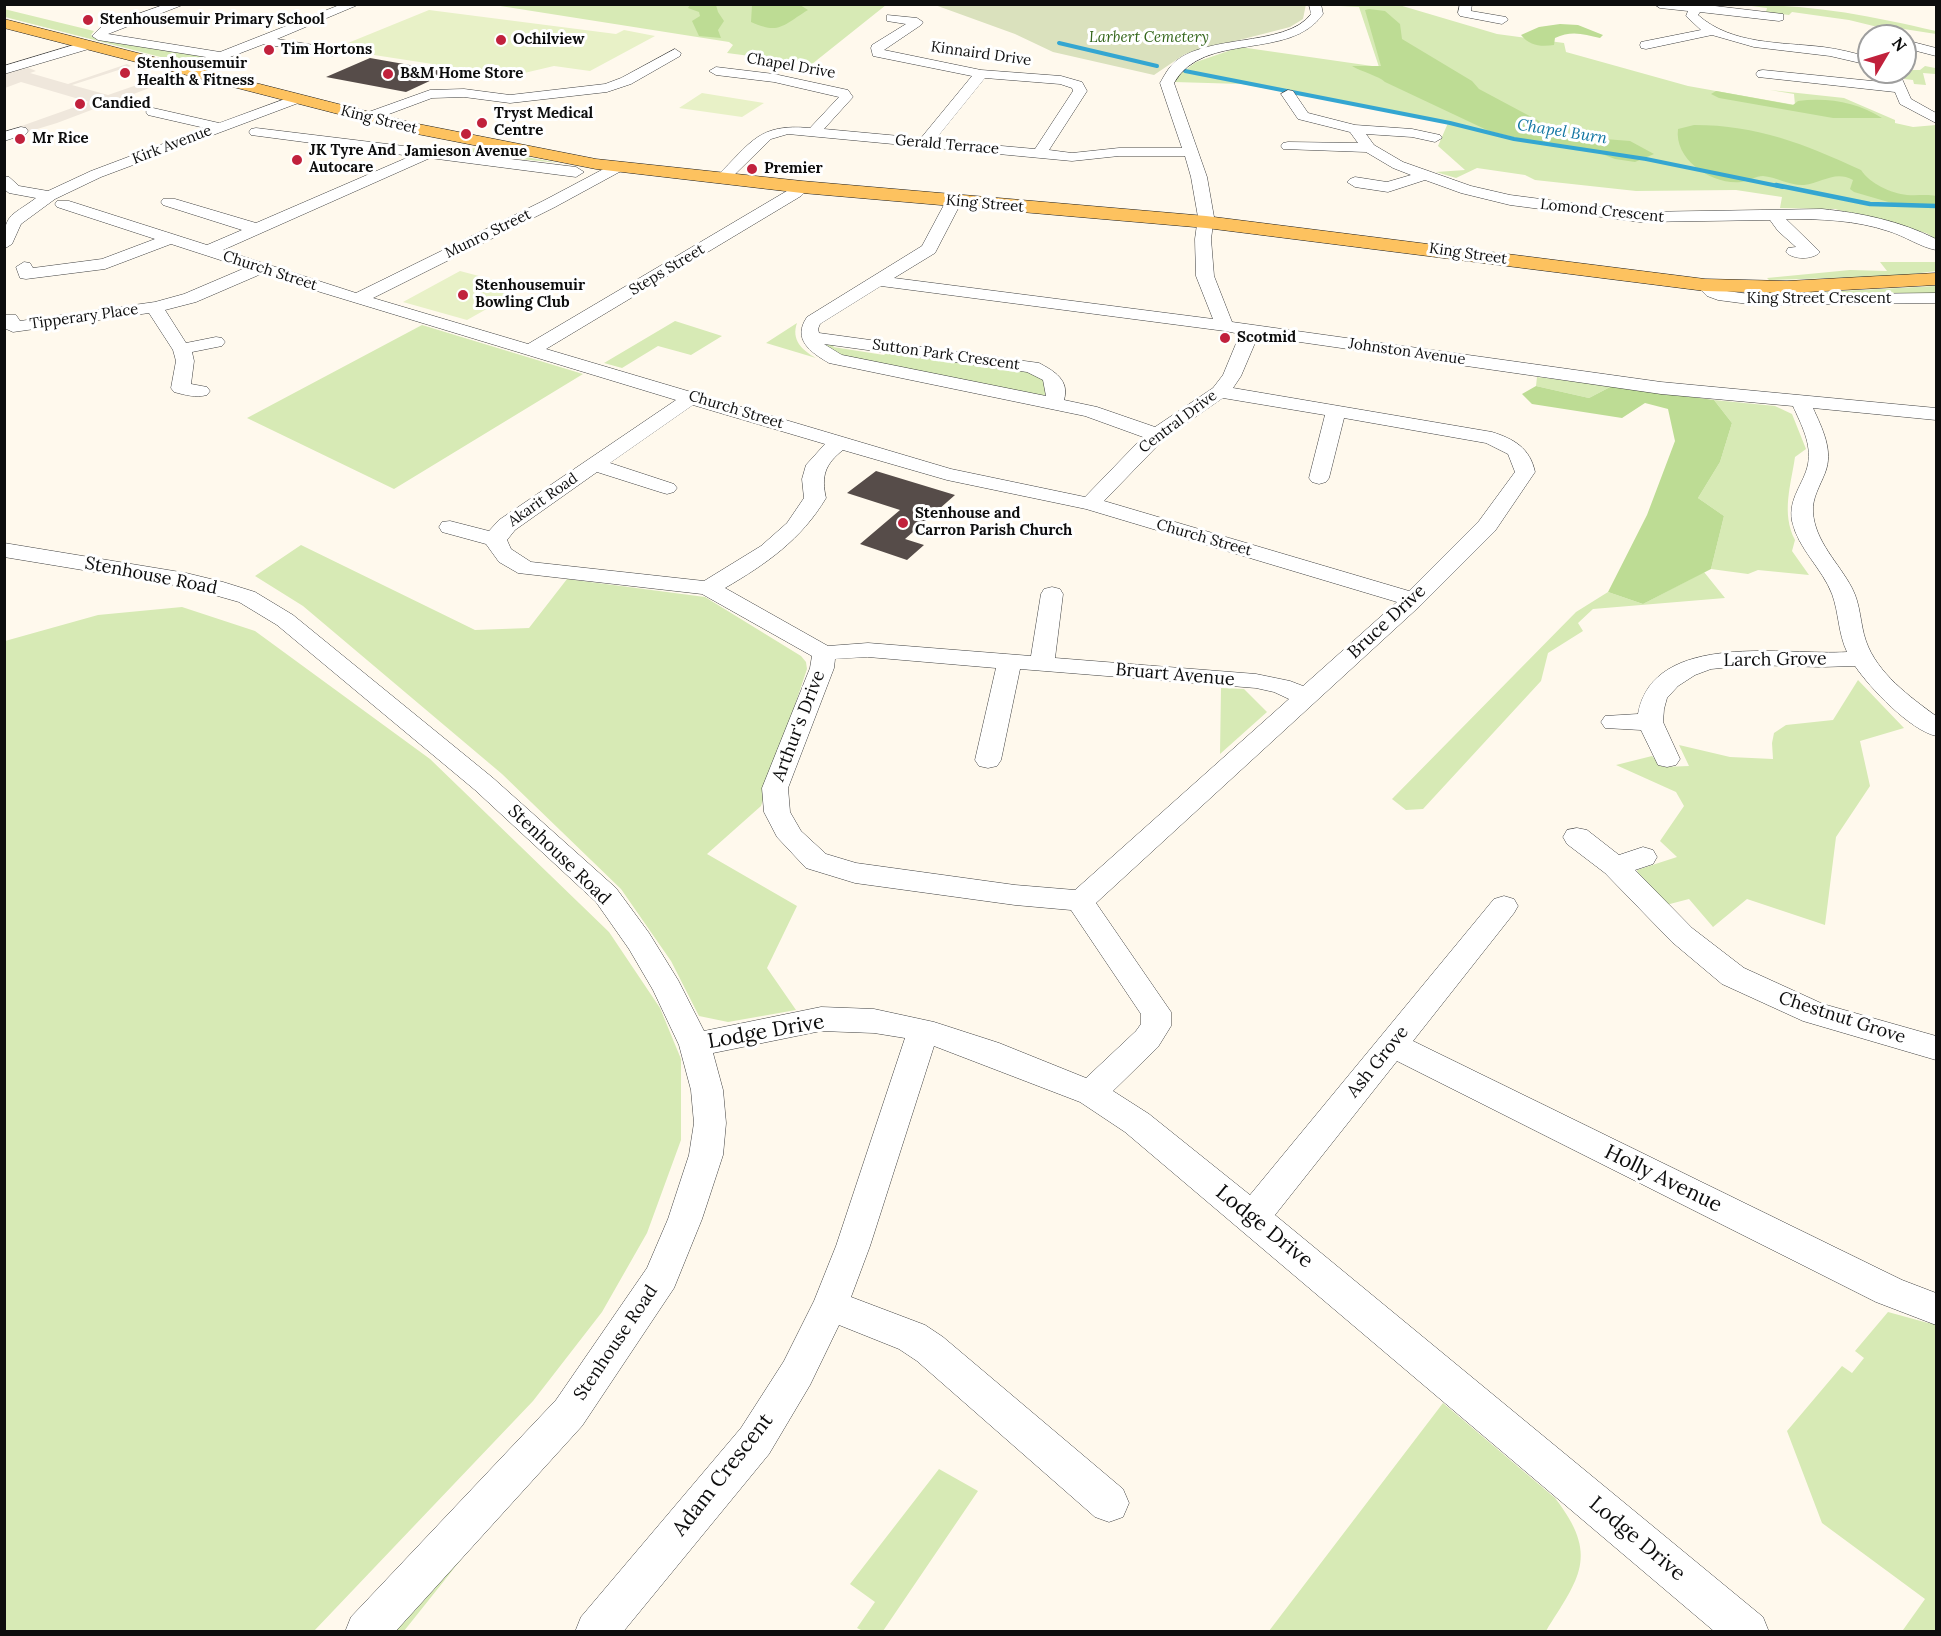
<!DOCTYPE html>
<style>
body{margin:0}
#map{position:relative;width:1941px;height:1636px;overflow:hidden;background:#fff9ed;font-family:Lora,serif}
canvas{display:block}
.frame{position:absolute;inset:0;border:6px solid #0d0d0d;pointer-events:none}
.north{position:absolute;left:1857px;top:24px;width:60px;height:60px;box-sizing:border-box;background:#fff;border:2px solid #9e9e9e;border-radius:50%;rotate:52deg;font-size:16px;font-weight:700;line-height:24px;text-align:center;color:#0d0d0d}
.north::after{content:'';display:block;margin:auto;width:21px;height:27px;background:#c1213c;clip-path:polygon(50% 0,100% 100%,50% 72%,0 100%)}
</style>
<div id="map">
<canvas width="1941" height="1636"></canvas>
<div class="frame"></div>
<div class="north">N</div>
</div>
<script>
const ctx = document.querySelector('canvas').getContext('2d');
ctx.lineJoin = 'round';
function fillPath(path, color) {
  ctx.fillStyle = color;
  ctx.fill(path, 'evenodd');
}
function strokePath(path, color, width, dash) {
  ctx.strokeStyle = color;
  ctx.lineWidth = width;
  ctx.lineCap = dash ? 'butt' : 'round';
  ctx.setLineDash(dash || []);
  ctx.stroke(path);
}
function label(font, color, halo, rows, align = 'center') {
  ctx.font = font + ' Lora,serif';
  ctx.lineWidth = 6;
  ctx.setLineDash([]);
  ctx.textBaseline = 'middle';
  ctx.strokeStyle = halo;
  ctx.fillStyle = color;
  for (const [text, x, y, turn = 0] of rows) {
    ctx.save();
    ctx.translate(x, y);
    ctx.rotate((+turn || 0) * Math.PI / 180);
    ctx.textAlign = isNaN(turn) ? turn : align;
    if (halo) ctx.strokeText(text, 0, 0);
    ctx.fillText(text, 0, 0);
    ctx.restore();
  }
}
fillPath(new Path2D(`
 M 494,5 L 886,5 L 812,64 L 727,53 L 733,45 L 729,42 Z
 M 1322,5 L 1399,5 L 1497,34 L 1564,43 L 1566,52 L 1688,86 L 1795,105 L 1794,94 L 1770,90 L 1844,98 L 1895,120 L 1895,123 L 1913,127 L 1936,125 L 1936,239 L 1926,233 L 1835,209 L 1780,208 L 1782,197 L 1736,190 L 1636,191 L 1535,180 L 1525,175 L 1477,168 L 1456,178 L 1436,172 L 1465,170 L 1438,146 L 1448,123 L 1242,84 L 1174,82 L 1176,77 L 1196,62 L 1240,47 L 1379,67 L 1359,7 Z
 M 1744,5 C 1811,4 1872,16 1936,31 L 1936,34 L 1891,27 L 1886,29 L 1849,20 L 1792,12 L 1789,15 L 1766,12 L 1767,8 Z
 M 4,9 L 94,31 L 91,35 L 98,39 L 204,56 L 199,60 L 180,62 L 5,17 Z
 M 1925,66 L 1935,68 L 1935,74 L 1923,73 L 1926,85 L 1914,84 L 1913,80 L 1904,79 L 1903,75 L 1909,74 L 1905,70 L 1920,70 Z
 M 477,148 L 559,163 L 461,153 L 451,150 Z
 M 1880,262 L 1936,262 L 1936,271 L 1898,276 L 1769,280 L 1767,278 L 1850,270 L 1887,271 Z
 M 1936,286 L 1936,296 C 1867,299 1795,301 1725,293 L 1805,293 Z
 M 675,321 L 722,336 L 691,355 L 658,346 L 622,368 L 604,363 Z
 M 797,323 C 791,340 802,350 816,358 L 766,343 Z
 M 422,325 L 583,374 L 394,489 L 247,418 Z
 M 820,342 L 837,342 L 833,347 L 884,355 L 889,350 L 1022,368 L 1045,377 L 1049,393 L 1042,396 L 843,358 Z
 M 1537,377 L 1612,386 L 1589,398 L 1536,386 Z
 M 1714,400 L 1775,406 L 1792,414 L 1806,449 L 1795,457 C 1791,485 1781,513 1795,540 L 1792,551 L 1809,575 L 1758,570 L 1748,574 L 1711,569 L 1724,516 L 1698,498 L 1720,462 L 1732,423 Z
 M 301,545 L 475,630 L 529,628 L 567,579 L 705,597 L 801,656 L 806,662 L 807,669 L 761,806 L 707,854 L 797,906 L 767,968 L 796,1010 L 728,1022 L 699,1016 L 671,961 L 621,889 L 502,774 L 303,606 L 255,576 Z
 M 1704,572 L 1725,598 L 1593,609 L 1578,623 L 1583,631 L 1548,653 L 1541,681 L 1423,809 L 1406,810 L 1392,799 L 1576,612 L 1608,592 L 1643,604 Z
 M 182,607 L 255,631 L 430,759 L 609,932 L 660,1008 L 681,1059 L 681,1140 L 647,1233 L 602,1312 L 533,1401 L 314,1631 L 5,1631 L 5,641 L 98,615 Z
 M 1858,680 L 1904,728 L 1860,741 L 1870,786 L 1836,837 L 1825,925 L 1747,899 L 1713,927 L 1689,899 L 1666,905 L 1639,877 L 1637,870 L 1677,857 L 1660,841 L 1684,806 L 1676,792 L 1616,765 L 1652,756 L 1663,767 L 1689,766 L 1679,745 L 1730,757 L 1773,759 L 1772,743 L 1774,733 L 1786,725 L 1833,720 Z
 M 1221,688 L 1244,689 L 1267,712 L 1220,754 Z
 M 1888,1312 L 1928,1323 L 1936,1323 L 1936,1631 L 1905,1631 L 1903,1630 L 1925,1599 L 1822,1523 L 1787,1431 L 1842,1366 L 1852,1373 L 1864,1358 L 1855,1351 Z
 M 1443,1403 L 1555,1498 C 1600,1556 1579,1578 1546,1631 L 1269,1631 Z
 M 939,1469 L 978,1491 L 883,1631 L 863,1631 L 857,1628 L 875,1602 L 850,1584 Z
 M 519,1487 L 404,1631 L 390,1631 Z`), '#d7eab5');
fillPath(new Path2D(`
 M 690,5 L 716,5 L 718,12 L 724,21 L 718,30 L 721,38 L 699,36 L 692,21 L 700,16 L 699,12 L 688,8 Z
 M 752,5 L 800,5 L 808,10 C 783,25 780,35 751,22 Z
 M 1369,9 L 1385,11 L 1400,24 L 1402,39 L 1472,81 L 1479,89 L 1567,136 L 1630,141 L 1654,154 L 1635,162 L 1615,159 L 1589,149 L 1550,146 L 1489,131 L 1385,82 C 1379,76 1362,72 1352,66 L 1381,66 L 1365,10 Z
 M 1560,24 L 1578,25 L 1603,35 L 1600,38 C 1584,34 1571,30 1555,38 L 1554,45 C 1541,47 1530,46 1521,35 L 1539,27 Z
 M 1716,91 L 1793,105 L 1798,101 C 1826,97 1858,102 1882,118 L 1833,118 L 1719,98 L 1711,94 Z
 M 1694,125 C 1758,125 1804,144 1861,170 C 1870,184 1891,193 1907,195 C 1917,196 1927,194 1936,196 L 1936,208 L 1902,206 L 1854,192 L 1850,189 L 1853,180 C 1835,170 1822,183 1804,185 C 1791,186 1776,177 1763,176 C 1756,176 1748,181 1741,182 C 1712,185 1674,160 1678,129 Z
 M 1536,386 L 1589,398 L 1612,386 L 1714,400 L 1732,423 L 1720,462 L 1698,498 L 1724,516 L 1711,569 L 1643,604 L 1608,592 L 1647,515 L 1675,441 L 1668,409 L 1645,403 L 1622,418 L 1532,404 L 1522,394 Z`), '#bddc94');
fillPath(new Path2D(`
 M 1306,4 L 1303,19 L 1290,27 L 1185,54 L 1154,75 L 1053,52 L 1015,34 L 935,5 Z`), '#dae1bd');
fillPath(new Path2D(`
 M 429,10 L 616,34 L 624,30 L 655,36 L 590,71 L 554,66 L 520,74 L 486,69 L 478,71 L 361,53 L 343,45 Z
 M 702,93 L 764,103 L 742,117 L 679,108 Z
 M 460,271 L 524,288 L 467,320 L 403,302 Z`), '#e8f1c7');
fillPath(new Path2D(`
 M 127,64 L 131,66 L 72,85 L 108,95 L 160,77 L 174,74 L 181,76 L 57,123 L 24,133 L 13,129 L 89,102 L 21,82 L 5,88 L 5,72 L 29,68 L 36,71 L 30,73 L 68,84 Z`), '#efe7dc');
strokePath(new Path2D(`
 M 1059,43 L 1157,66
 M 1185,71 L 1450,123 L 1514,139 L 1646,159 L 1783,187`), '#34a6d1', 4);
strokePath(new Path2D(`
 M 1776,185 L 1870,204 L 1936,206`), '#34a6d1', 4.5);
fillPath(new Path2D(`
 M 370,58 L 449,72 L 406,92 L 326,77 Z
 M 876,471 L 955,495 L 905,539 L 924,545 L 907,560 L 860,544 L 900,510 L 847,493 Z`), '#564c49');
const minor = new Path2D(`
 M 166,4 L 185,4 L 108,34 L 220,52 L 342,4 L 360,4 L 277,39 L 338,49 L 339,52 L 338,55 L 333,56 L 264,44 L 204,67 L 197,63 L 206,57 L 98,40 L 92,36 L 101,27 Z
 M 1309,4 L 1321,4 L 1323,14 C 1290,62 1204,30 1174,83 L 1207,177 L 1214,217 L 1211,239 L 1214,276 L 1232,322 L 1661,382 L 1936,408 L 1936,420 L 1813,408 C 1822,428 1834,451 1825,473 C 1820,486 1812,498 1813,512 C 1815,542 1839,563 1852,588 C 1861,605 1860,624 1866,641 C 1877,673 1910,697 1936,716 L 1936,736 C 1910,730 1870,688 1855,666 L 1821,667 L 1752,665 L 1711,669 L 1695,675 L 1678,686 L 1667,698 L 1664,709 L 1663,722 L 1680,759 L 1676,765 L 1667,767 L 1658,765 L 1641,730 L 1605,728 L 1601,722 L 1605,716 L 1638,714 C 1653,629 1788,656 1847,652 C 1838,633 1839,613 1832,594 C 1822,568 1798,549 1792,521 C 1788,498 1804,484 1808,464 C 1812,444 1801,424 1793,406 L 1661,394 L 1258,336 L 1241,376 L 1233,388 L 1492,432 C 1514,439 1530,448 1535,472 L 1495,531 L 1421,605 L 1096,903 L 1171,1012 L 1171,1026 L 1158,1047 L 1113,1091 L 1149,1114 L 1250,1195 L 1494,899 L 1504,896 L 1514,899 L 1518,906 L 1514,913 L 1413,1041 L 1902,1280 L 1936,1293 L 1936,1325 L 1876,1302 L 1397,1061 L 1275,1215 L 1763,1617 L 1769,1632 L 1715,1632 L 1125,1132 L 1080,1102 L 934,1046 L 870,1246 L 851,1297 L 925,1325 L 943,1337 L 1123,1489 L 1129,1503 L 1123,1517 L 1109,1522 L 1095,1517 L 917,1361 L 899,1349 L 839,1325 L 810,1385 L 769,1454 L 623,1632 L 575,1632 L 581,1617 L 741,1428 L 784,1361 L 814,1301 L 836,1246 L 905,1038 L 874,1033 L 821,1031 L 713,1053 L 723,1090 L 726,1123 L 723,1155 L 702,1219 L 674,1288 L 582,1426 L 395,1632 L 345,1632 L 351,1617 L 556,1400 L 647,1268 L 668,1219 L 689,1155 L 694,1123 L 691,1090 L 679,1045 L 653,990 L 629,949 L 596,902 L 475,790 L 277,625 L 239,602 L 186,587 L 4,557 L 4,543 L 186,573 L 223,582 L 255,592 L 293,615 L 493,778 L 616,888 L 649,933 L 678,980 L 704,1031 L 821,1007 L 874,1009 L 934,1022 L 999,1043 L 1086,1078 L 1136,1031 L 1141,1024 L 1141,1014 L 1071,910 L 1015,905 L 855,883 L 806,868 L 777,837 L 764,812 L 762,788 L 810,668 L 812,656 L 702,594 L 518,573 L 499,562 L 486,544 L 442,532 L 439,527 L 442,522 L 450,521 L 489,531 L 499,520 L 676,400 L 261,274 L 196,302 L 165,310 L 186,343 L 216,337 L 222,338 L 225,342 L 222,346 L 192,352 L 194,361 L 191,384 L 207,387 L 210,391 L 207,395 C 196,398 185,395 174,392 L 171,388 L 176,361 L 173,350 L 149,313 L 13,332 L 4,328 L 4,315 L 16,315 L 20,321 L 155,302 L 184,294 L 245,268 L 171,244 L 105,269 L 26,279 L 20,278 L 16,267 L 24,262 L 30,263 L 33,268 L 102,259 L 155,239 L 57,207 L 55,204 L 57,201 L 69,201 L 207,245 L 242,230 L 163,205 L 161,202 L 163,199 L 175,199 L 256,223 L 411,156 L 251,135 L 249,132 L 251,129 L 256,128 L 576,167 L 584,172 L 576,177 L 430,158 L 223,250 L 356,293 L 543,201 L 613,164 L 623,164 L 626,167 L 623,170 L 555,207 L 373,298 L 528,344 L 802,182 L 810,187 L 801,196 L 546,349 L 951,469 L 1085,497 L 1143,437 L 1085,416 L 829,363 C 810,352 792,339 807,317 L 922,246 L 946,201 L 954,196 L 962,201 L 935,253 L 894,278 L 1213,319 L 1196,276 L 1195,239 L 1198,217 L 1191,177 L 1185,156 L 1119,156 L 1072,161 L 788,134 L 771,139 L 727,182 L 717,182 L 714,179 L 717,176 C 751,143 758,123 810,128 L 839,97 L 774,82 L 716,75 L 709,71 L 716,67 L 774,74 L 848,90 L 853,97 L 824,129 L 921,138 L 972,76 L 873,56 L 871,48 L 872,45 L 906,24 L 887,21 L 887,15 L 917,18 L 923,22 L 921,25 L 884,50 L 981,70 L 1061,76 L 1082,82 L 1087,91 L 1049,150 L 1072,153 L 1119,148 L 1182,148 L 1160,83 C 1163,78 1166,72 1170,67 C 1198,32 1286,49 1311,14 ZM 985,78 L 1060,84 L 1072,88 L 1073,91 L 1035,149 L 935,140 ZM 881,286 L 1225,331 L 1240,334 L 1223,375 L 1213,388 L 1155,427 L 1097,407 L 1064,400 C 1070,380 1054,371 1039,363 L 819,333 L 818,329 L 820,324 ZM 824,344 L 1027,372 L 1043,380 L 1046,396 L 842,355 ZM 1223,398 L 1325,415 L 1309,478 L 1312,482 L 1319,484 L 1326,482 L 1329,478 L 1344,418 L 1486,443 L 1508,454 L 1515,472 L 1479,521 L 1409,591 L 1104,501 L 1164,439 ZM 693,405 L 825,444 L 806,465 L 802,479 L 804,498 L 787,523 L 761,546 L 704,581 L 531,562 L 511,549 L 507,540 L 515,530 L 597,472 L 660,492 L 667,494 L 674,492 L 677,488 L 674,484 L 610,463 ZM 843,450 L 947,480 L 1086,509 L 1397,602 L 1303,686 L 1290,681 L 1256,674 L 1055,658 L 1063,594 L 1060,589 L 1052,587 L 1044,589 L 1041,594 L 1031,656 L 868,643 L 828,646 L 725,588 C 766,564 801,540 826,498 C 821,476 825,464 843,450 ZM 868,657 L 996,668 L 975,760 L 979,766 L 988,768 L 997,766 L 1001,760 L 1020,669 L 1256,688 L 1274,692 L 1289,699 L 1075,890 L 1015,885 L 856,863 L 826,854 L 801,831 L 790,812 L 788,788 L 834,668 L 835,659 Z
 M 1460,4 L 1472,4 L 1471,11 L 1506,17 L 1508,20 L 1502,24 L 1460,16 L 1458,13 Z
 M 1654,4 L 1698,4 L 1783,14 L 1783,20 L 1779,21 L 1700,12 L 1698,15 C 1732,45 1781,42 1823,47 C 1839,49 1854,53 1869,57 L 1869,65 L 1830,56 L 1754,47 L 1712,35 L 1646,49 L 1641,48 L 1640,45 L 1641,42 L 1701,30 L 1686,16 L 1688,11 L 1660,8 Z
 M 1905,40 L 1936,48 L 1936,56 L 1905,48 Z
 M 87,41 L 93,45 L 92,48 L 4,74 L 4,66 Z
 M 675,49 L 681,53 L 680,56 L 631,84 L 607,92 L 510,103 L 464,97 L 432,98 L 373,120 L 363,120 L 361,117 L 363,114 L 430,90 L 464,89 L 510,95 L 605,84 L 621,78 Z
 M 1763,70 L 1892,83 L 1885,73 L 1899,72 L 1911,99 L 1936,113 L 1936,123 L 1900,104 L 1895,92 L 1758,77 L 1756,74 L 1758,71 Z
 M 1288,90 L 1293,91 L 1308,113 L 1355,125 L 1412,129 L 1440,135 L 1442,138 L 1435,142 L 1412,137 L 1366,134 L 1374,145 L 1403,162 L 1471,186 L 1510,195 L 1640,212 L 1822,209 C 1862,213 1900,221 1936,239 L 1936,250 C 1920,247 1905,236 1888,231 C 1855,220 1821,219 1786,219 L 1820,252 C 1813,260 1793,260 1786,252 L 1788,248 L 1796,247 L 1778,231 L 1770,220 L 1640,222 L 1510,205 L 1461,193 L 1425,180 L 1388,192 L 1355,187 L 1347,182 L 1350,179 L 1355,177 L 1387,182 L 1411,175 L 1393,168 L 1366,152 L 1283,149 L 1281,146 L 1283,143 L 1288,142 L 1358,143 L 1350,132 L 1298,119 L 1281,94 Z
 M 296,95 L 303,99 L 301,102 L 101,177 L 55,199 L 21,224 L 12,244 L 4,249 C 4,213 9,218 36,198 L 9,193 L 4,189 L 4,176 L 9,177 L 19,186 L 48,191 L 91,171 L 205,128 L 148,115 L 146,112 L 148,109 L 153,108 L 219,123 Z
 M 21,127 L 26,128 L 28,131 L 26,134 L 4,141 L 4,132 Z
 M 1705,280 L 1727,291 L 1756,295 L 1936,293 L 1936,303 L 1756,305 L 1718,300 L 1707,296 L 1696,285 L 1699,281 Z
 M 1577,828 L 1587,830 L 1619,855 L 1643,847 L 1653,850 L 1657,857 L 1653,864 L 1635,870 L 1692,928 L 1744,968 L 1823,1004 L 1936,1036 L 1936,1060 L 1803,1021 L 1722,984 L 1672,942 L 1605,873 L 1567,844 L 1563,837 L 1567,830 Z`);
const major = new Path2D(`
 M 4,19 L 413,123 L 596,159 L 802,181 L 1206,216 L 1705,279 L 1787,281 L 1936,273 L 1936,285 L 1787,293 L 1705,291 L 1206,228 L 802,193 L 596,169 L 412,133 L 4,28 Z`);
strokePath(minor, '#404040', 1);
strokePath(major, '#1e1e1e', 1);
fillPath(minor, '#fff');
fillPath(major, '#fdc25f');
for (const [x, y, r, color] of [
 [88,20,6,"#c1213c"],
 [501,40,6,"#c1213c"],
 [269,50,6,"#c1213c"],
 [125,73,6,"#c1213c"],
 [388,74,6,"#c1213c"],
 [80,104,6,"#c1213c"],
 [482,123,6,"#c1213c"],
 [466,134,6,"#c1213c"],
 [20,139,6,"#c1213c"],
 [297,160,6,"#c1213c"],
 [752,169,6,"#c1213c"],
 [463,295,6,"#c1213c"],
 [1225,338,6,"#c1213c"],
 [903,523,6,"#c1213c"]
]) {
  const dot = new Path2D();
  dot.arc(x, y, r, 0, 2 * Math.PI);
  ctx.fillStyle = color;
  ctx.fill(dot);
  strokePath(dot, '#fff', 2);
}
label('bold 15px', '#0d0d0d', '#fff', [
 ["Stenhousemuir Primary School",100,20],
 ["Ochilview",513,40],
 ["Tim Hortons",281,50],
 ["Stenhousemuir",137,64],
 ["Health & Fitness",137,81],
 ["B&M Home Store",400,74],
 ["Candied",92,104],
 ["Tryst Medical",494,114],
 ["Centre",494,131],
 ["Mr Rice",32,139],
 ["JK Tyre And",309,151],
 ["Autocare",309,168],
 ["Jamieson Avenue",466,152,"center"],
 ["Premier",764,169],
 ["Stenhousemuir",475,286],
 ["Bowling Club",475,303],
 ["Scotmid",1237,338],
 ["Stenhouse and",915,514],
 ["Carron Parish Church",915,531]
], 'left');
label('italic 15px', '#34661b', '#fff', [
 ["Larbert Cemetery",1149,38]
]);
label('15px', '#0d0d0d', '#fff', [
 ["Kinnaird Drive",981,54,8],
 ["Chapel Drive",791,66,10],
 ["King Street",379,120,14],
 ["Kirk Avenue",172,145,-21],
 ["Gerald Terrace",947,145,5],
 ["King Street",985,204,5],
 ["Lomond Crescent",1602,211,6],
 ["Munro Street",488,234,-26],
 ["King Street",1468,254,8],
 ["Steps Street",667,270,-31],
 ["Church Street",270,271,18],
 ["King Street Crescent",1819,299],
 ["Tipperary Place",84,317,-8],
 ["Johnston Avenue",1407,352,8],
 ["Sutton Park Crescent",946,355,8],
 ["Church Street",736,410,17],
 ["Central Drive",1178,422,-37],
 ["Akarit Road",543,500,-35],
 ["Church Street",1204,538,16]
]);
label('italic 16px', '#1276a2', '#fff', [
 ["Chapel Burn",1562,132,9]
]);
label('18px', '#0d0d0d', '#fff', [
 ["Stenhouse Road",151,576,11],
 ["Bruce Drive",1387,622,-43],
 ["Larch Grove",1775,660,-1],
 ["Bruart Avenue",1175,675,5],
 ["Arthur's Drive",799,726,-69],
 ["Stenhouse Road",559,855,44],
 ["Chestnut Grove",1842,1018,18],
 ["Ash Grove",1378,1062,-51],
 ["Stenhouse Road",616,1343,-56]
]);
label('21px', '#0d0d0d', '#fff', [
 ["Lodge Drive",766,1032,-10],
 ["Holly Avenue",1663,1179,26],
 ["Lodge Drive",1264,1227,39],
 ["Adam Crescent",723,1475,-52],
 ["Lodge Drive",1637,1539,40]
]);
</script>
